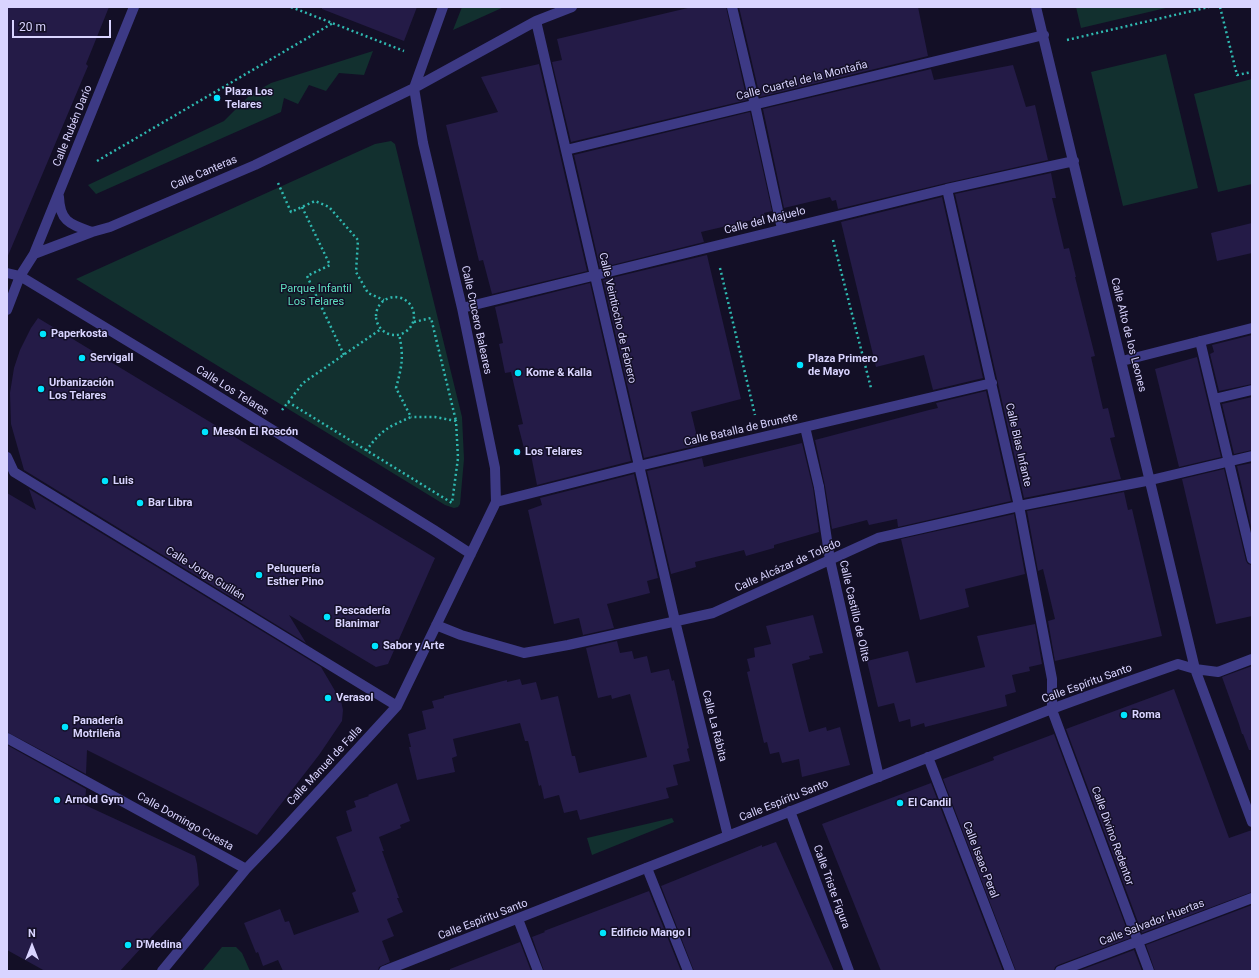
<!DOCTYPE html>
<meta charset="utf-8">
<style>
body{margin:0}
#map{position:relative;width:1259px;height:978px;overflow:hidden;background:#130f26;font-family:Roboto,sans-serif}
canvas{display:block}
.frame{position:absolute;inset:0;border:8px solid #d9d4ff;pointer-events:none}
.north{position:absolute;left:12px;top:926px;width:40px;height:40px;-webkit-text-stroke:3px #130f26;paint-order:stroke;rotate:0deg;font-size:11px;font-weight:700;line-height:16px;text-align:center;color:#d9d4ff}
.north::after{content:'';display:block;margin:auto;width:14px;height:18px;background:#d9d4ff;clip-path:polygon(50% 0,100% 100%,50% 72%,0 100%)}
.scale{position:absolute;left:12px;top:20px;width:99px;height:18px;box-sizing:border-box;border:2px solid #d9d4ff;border-top:0;padding-left:5px;font-size:12px;line-height:14px;white-space:nowrap;color:#d9d4ff;-webkit-text-stroke:3px #130f26;paint-order:stroke}
</style>
<div id="map">
<canvas width="1259" height="978"></canvas>
<div class="frame"></div>
<div class="north">N</div>
<div class="scale">20 m</div>
</div>
<script>
const ctx = document.querySelector('canvas').getContext('2d');
ctx.lineJoin = 'round';
function fillPath(path, color) {
  ctx.fillStyle = color;
  ctx.fill(path, 'evenodd');
}
function strokePath(path, color, width, dash) {
  ctx.strokeStyle = color;
  ctx.lineWidth = width;
  ctx.lineCap = dash ? 'butt' : 'round';
  ctx.setLineDash(dash || []);
  ctx.stroke(path);
}
function label(font, color, halo, rows, align = 'center') {
  ctx.font = font + ' Roboto,sans-serif';
  ctx.lineWidth = 3;
  ctx.setLineDash([]);
  ctx.textBaseline = 'middle';
  ctx.strokeStyle = halo;
  ctx.fillStyle = color;
  for (const [text, x, y, turn = 0] of rows) {
    ctx.save();
    ctx.translate(x, y);
    ctx.rotate((+turn || 0) * Math.PI / 180);
    ctx.textAlign = isNaN(turn) ? turn : align;
    if (halo) ctx.strokeText(text, 0, 0);
    ctx.fillText(text, 0, 0);
    ctx.restore();
  }
}
fillPath(new Path2D(`
 M 462,7 L 504,7 L 453,30 Z
 M 1076,7 L 1170,7 L 1081,28 Z
 M 373,51 L 364,75 L 339,73 L 326,91 L 309,85 L 298,104 L 284,98 L 281,112 L 96,194 L 88,185 L 224,121 L 250,95 L 271,83 Z
 M 1166,54 L 1198,188 L 1123,206 L 1091,72 Z
 M 1252,79 L 1252,184 L 1218,192 L 1194,94 Z
 M 391,141 L 395,144 L 462,417 L 464,459 L 460,504 L 458,507 L 454,508 L 445,505 L 76,279 L 375,144 Z
 M 672,818 L 674,822 L 592,855 L 587,838 Z
 M 222,947 L 236,947 L 242,953 L 250,971 L 202,971 Z`), '#12302f');
fillPath(new Path2D(`
 M 7,7 L 109,7 L 86,64 L 88,66 L 7,258 Z
 M 322,7 L 417,7 L 404,41 L 322,9 Z
 M 692,7 L 726,7 L 747,100 L 571,142 L 552,62 L 562,60 L 557,39 Z
 M 739,7 L 918,7 L 928,56 L 760,97 Z
 M 539,64 L 587,271 L 492,294 L 483,260 L 479,261 L 446,125 L 498,112 L 481,77 Z
 M 1013,65 L 1026,107 L 1035,105 L 1048,160 L 946,183 L 838,209 L 836,200 L 832,201 L 830,197 L 784,208 L 763,109 L 931,69 L 934,80 Z
 M 750,112 L 772,211 L 764,213 L 765,217 L 701,232 L 704,242 L 600,268 L 574,155 Z
 M 1051,173 L 1056,198 L 1052,198 L 1064,249 L 1069,248 L 1076,277 L 1075,277 L 1095,356 L 1091,357 L 1103,409 L 1108,408 L 1115,437 L 1110,438 L 1121,479 L 1024,498 L 955,194 Z
 M 942,197 L 983,378 L 933,390 L 924,355 L 876,367 L 841,222 Z
 M 1252,223 L 1252,253 L 1217,261 L 1211,233 Z
 M 707,255 L 741,399 L 691,412 L 699,445 L 644,458 L 603,280 Z
 M 590,283 L 631,461 L 537,485 L 530,450 L 525,452 L 518,425 L 523,424 L 511,372 L 505,373 L 499,344 L 503,343 L 495,307 Z
 M 38,318 L 435,558 L 388,664 L 376,667 L 289,615 L 306,643 L 24,470 L 11,424 L 10,393 L 14,368 L 20,350 L 31,328 Z
 M 1252,335 L 1252,384 L 1219,391 L 1210,354 L 1214,352 L 1212,345 Z
 M 1197,357 L 1221,457 L 1179,467 L 1155,369 Z
 M 986,391 L 1011,501 L 898,527 L 897,519 L 869,525 L 867,520 L 832,529 L 825,486 L 815,440 L 929,410 L 938,408 L 936,403 Z
 M 1252,397 L 1252,450 L 1234,454 L 1222,404 Z
 M 802,443 L 813,488 L 819,532 L 774,545 L 774,548 L 746,556 L 744,550 L 695,562 L 696,567 L 671,574 L 647,471 L 702,458 L 704,467 Z
 M 1252,463 L 1252,531 L 1237,466 Z
 M 1224,469 L 1246,561 L 1248,564 L 1252,565 L 1252,616 L 1216,624 L 1182,479 Z
 M 634,474 L 658,578 L 647,581 L 650,593 L 607,604 L 614,628 L 583,635 L 579,618 L 554,624 L 528,510 L 542,505 L 540,498 Z
 M 29,489 L 321,667 L 341,701 L 343,710 L 342,721 L 319,755 L 257,835 L 87,750 L 86,774 L 7,732 L 7,493 L 36,510 Z
 M 1124,492 L 1128,510 L 1132,509 L 1162,636 L 1055,661 L 1048,621 L 1055,619 L 1043,569 L 1038,571 L 1027,511 Z
 M 1014,514 L 1025,574 L 965,589 L 969,607 L 920,620 L 901,539 Z
 M 813,615 L 823,653 L 809,656 L 810,659 L 792,664 L 800,697 L 809,732 L 826,727 L 827,731 L 840,727 L 850,765 L 802,777 L 799,759 L 782,763 L 779,752 L 770,754 L 767,742 L 764,743 L 747,672 L 750,671 L 747,659 L 755,657 L 754,648 L 771,644 L 766,626 Z
 M 1035,624 L 1042,664 L 1029,667 L 1030,671 L 1012,675 L 1016,692 L 1005,695 L 1007,706 L 925,727 L 924,723 L 911,727 L 910,719 L 899,722 L 894,703 L 878,707 L 867,661 L 908,651 L 916,683 L 985,667 L 977,636 Z
 M 617,641 L 620,653 L 632,651 L 634,659 L 647,656 L 651,673 L 669,669 L 672,681 L 674,680 L 689,748 L 687,749 L 690,761 L 673,765 L 678,785 L 666,788 L 669,798 L 580,820 L 577,810 L 564,813 L 559,795 L 544,799 L 541,785 L 539,786 L 528,741 L 525,741 L 520,723 L 453,739 L 457,756 L 452,758 L 455,772 L 417,780 L 409,747 L 411,747 L 408,734 L 426,729 L 422,711 L 434,708 L 432,701 L 444,698 L 444,696 L 507,680 L 507,682 L 520,679 L 522,685 L 536,682 L 541,700 L 558,696 L 572,756 L 575,756 L 579,773 L 647,757 L 630,694 L 612,699 L 611,695 L 598,698 L 586,648 Z
 M 1252,666 L 1252,750 L 1249,750 L 1243,734 L 1242,734 L 1239,724 L 1222,677 Z
 M 1174,689 L 1229,838 L 1252,830 L 1252,892 L 1142,933 L 1066,729 Z
 M 1054,734 L 1130,938 L 1058,965 L 1055,967 L 1054,971 L 1016,971 L 943,779 L 994,760 L 993,757 Z
 M 7,745 L 86,789 L 85,805 L 195,856 L 197,864 L 199,885 L 120,971 L 45,971 L 7,950 Z
 M 397,783 L 410,821 L 400,825 L 401,828 L 379,837 L 384,851 L 382,851 L 399,898 L 397,898 L 403,912 L 387,919 L 394,936 L 382,941 L 390,962 L 379,967 L 378,971 L 283,971 L 278,960 L 263,966 L 258,952 L 256,953 L 244,923 L 280,909 L 285,922 L 289,921 L 294,935 L 359,912 L 352,893 L 356,891 L 336,837 L 352,831 L 346,811 L 356,807 L 354,801 L 369,796 L 368,795 Z
 M 931,783 L 1003,971 L 881,971 L 822,824 Z
 M 776,842 L 834,971 L 694,971 L 661,886 L 762,845 L 762,847 Z
 M 649,891 L 681,971 L 544,971 L 532,937 L 545,932 L 544,931 Z
 M 1252,905 L 1252,971 L 1155,971 L 1146,945 Z
 M 520,942 L 531,971 L 450,971 L 450,969 Z
 M 1134,950 L 1142,971 L 1078,971 Z`), '#241b47');
strokePath(new Path2D(`
 M 291,7 L 404,51
 M 1220,7 L 1237,75 L 1252,72
 M 1067,40 L 1209,7
 M 97,161 L 333,23
 M 278,183 L 291,212 L 315,201 L 329,207 L 358,240 L 356,272 L 368,293 L 384,300
 M 302,207 L 330,265 L 307,276 L 344,355
 M 833,240 L 871,388
 M 720,268 L 755,415
 M376 316a19 19 0 1 1 38 0a19 19 0 1 1-38 0Z
 M 414,322 L 431,318 L 456,421
 M 288,402 L 452,503 L 458,458 L 456,421 L 435,417 L 411,417
 M 282,410 L 303,383 L 381,329
 M 366,451 C 381,430 388,427 411,417 L 396,388 C 402,366 404,357 399,334`), '#2fb8b0', 2.5, [2, 3]);
strokePath(new Path2D(`
 M 819,487 L 830,560
 M 1019,506 L 1052,679 L 1052,710
 M 647,868 L 688,971
 M 518,919 L 538,971`), '#3d3a85', 10);
strokePath(new Path2D(`
 M 732,7 L 755,105 L 782,229
 M 1036,7 L 1195,669 L 1252,822
 M 536,21 L 675,621 L 728,836
 M 414,88 L 443,7
 M 566,150 L 1044,35
 M 947,189 L 1019,506
 M 59,197 C 60,222 70,224 92,232
 M 34,254 L 134,7
 M 7,273 L 20,276 L 192,380 L 434,530 L 471,554
 M 462,308 L 947,189 L 1074,161
 M 7,310 L 20,276 L 34,254 L 92,232 L 110,227 L 255,165 L 414,88 L 536,21 L 572,7
 M 1200,341 L 1252,559
 M 1122,361 L 1252,328
 M 1214,399 L 1252,390
 M 805,427 L 819,487
 M 7,457 L 14,472 L 397,706
 M 496,502 L 639,466 L 992,383
 M 830,560 L 879,777
 M 436,625 L 461,635 L 524,653 L 568,645 L 713,613 L 878,538 L 1019,506 L 1151,480 L 1252,456
 M 1052,710 L 1149,971
 M 7,738 L 246,869
 M 928,757 L 1010,971
 M 790,811 L 849,971
 M 162,971 L 246,869 L 275,839 L 397,706 L 496,502 L 495,468 L 462,308 L 423,143 L 414,88
 M 384,971 C 606,885 827,795 1049,710 C 1092,694 1135,679 1178,664 L 1195,669 L 1218,672 L 1252,659
 M 1060,971 L 1252,898`), '#3d3a85', 10);
for (const [x, y, r, color] of [
 [217,98,4,"#00e5ff"],
 [43,334,4,"#00e5ff"],
 [82,358,4,"#00e5ff"],
 [800,365,4,"#00e5ff"],
 [518,373,4,"#00e5ff"],
 [41,389,4,"#00e5ff"],
 [205,432,4,"#00e5ff"],
 [517,452,4,"#00e5ff"],
 [105,481,4,"#00e5ff"],
 [140,503,4,"#00e5ff"],
 [259,575,4,"#00e5ff"],
 [327,617,4,"#00e5ff"],
 [375,646,4,"#00e5ff"],
 [328,698,4,"#00e5ff"],
 [1124,715,4,"#00e5ff"],
 [65,727,4,"#00e5ff"],
 [57,800,4,"#00e5ff"],
 [900,803,4,"#00e5ff"],
 [603,933,4,"#00e5ff"],
 [128,945,4,"#00e5ff"]
]) {
  const dot = new Path2D();
  dot.arc(x, y, r, 0, 2 * Math.PI);
  ctx.fillStyle = color;
  ctx.fill(dot);
  strokePath(dot, '#130f26', 1.5);
}
label('11px', '#d9d4ff', '#130f26', [
 ["Calle Cuartel de la Montaña",802,81,-14],
 ["Calle Rubén Darío",73,126,-68],
 ["Calle Canteras",204,173,-23],
 ["Calle del Majuelo",765,221,-14],
 ["Calle Veintiocho de Febrero",617,318,77],
 ["Calle Crucero Baleares",476,320,78],
 ["Calle Alto de los Leones",1128,335,76],
 ["Calle Los Telares",232,391,32],
 ["Calle Batalla de Brunete",741,430,-13],
 ["Calle Blas Infante",1018,445,77],
 ["Calle Alcázar de Toledo",788,566,-24],
 ["Calle Jorge Guillén",205,574,32],
 ["Calle Castillo de Olite",854,611,77],
 ["Calle Espíritu Santo",1087,684,-20],
 ["Calle La Rábita",714,726,76],
 ["Calle Manuel de Falla",325,766,-47],
 ["Calle Espíritu Santo",784,801,-22],
 ["Calle Domingo Cuesta",185,822,29],
 ["Calle Divino Redentor",1112,836,70],
 ["Calle Isaac Peral",980,860,69],
 ["Calle Triste Figura",831,887,70],
 ["Calle Espíritu Santo",483,920,-21],
 ["Calle Salvador Huertas",1152,923,-21]
]);
label('bold 11px', '#d9d4ff', '#130f26', [
 ["Plaza Los",225,92],
 ["Telares",225,105],
 ["Paperkosta",51,334],
 ["Servigall",90,358],
 ["Plaza Primero",808,359],
 ["de Mayo",808,372],
 ["Kome & Kalla",526,373],
 ["Urbanización",49,383],
 ["Los Telares",49,396],
 ["Mesón El Roscón",213,432],
 ["Los Telares",525,452],
 ["Luis",113,481],
 ["Bar Libra",148,503],
 ["Peluquería",267,569],
 ["Esther Pino",267,582],
 ["Pescadería",335,611],
 ["Blanimar",335,624],
 ["Sabor y Arte",383,646],
 ["Verasol",336,698],
 ["Roma",1132,715],
 ["Panadería",73,721],
 ["Motrileña",73,734],
 ["Arnold Gym",65,800],
 ["El Candil",908,803],
 ["Edificio Mango I",611,933],
 ["D'Medina",136,945]
], 'left');
label('11px', '#5fe0c0', '#130f26', [
 ["Parque Infantil",316,289],
 ["Los Telares",316,302]
]);
</script>
